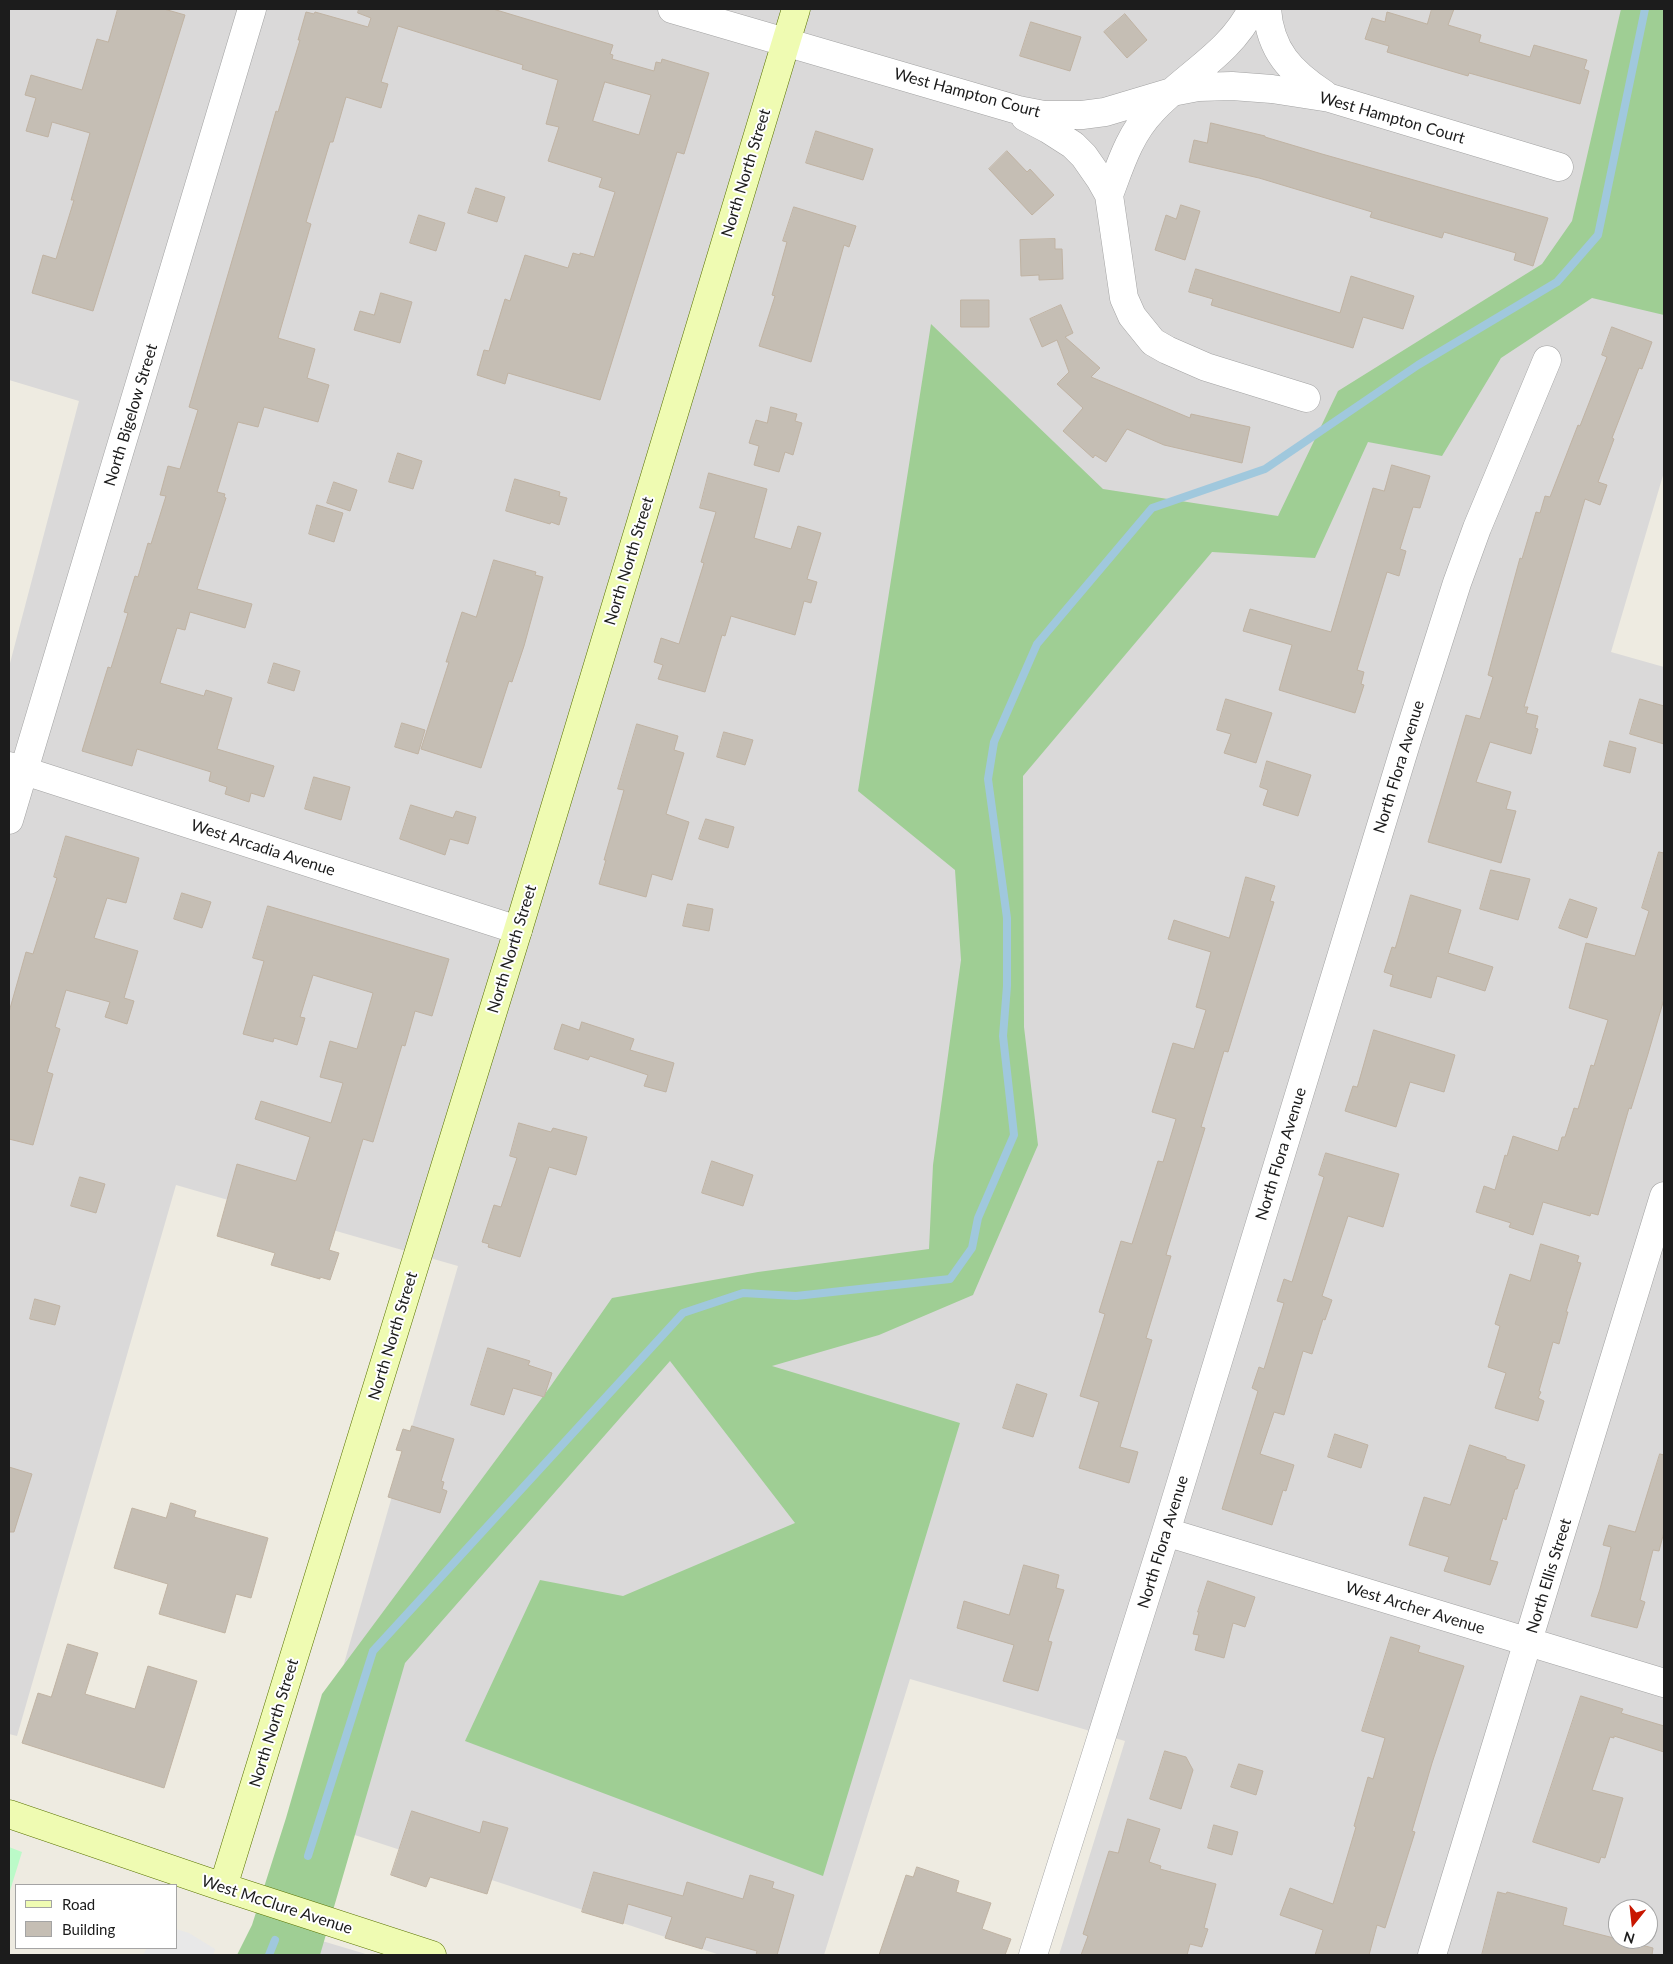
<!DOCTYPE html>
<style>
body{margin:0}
#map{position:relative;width:1673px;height:1964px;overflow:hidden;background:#eeebe1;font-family:Lato,sans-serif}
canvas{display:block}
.frame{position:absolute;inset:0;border:10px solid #1c1c1c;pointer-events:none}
.legend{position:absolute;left:15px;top:1884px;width:162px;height:65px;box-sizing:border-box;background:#fff;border:1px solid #a4a4a4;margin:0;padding:6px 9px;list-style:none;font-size:15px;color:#1c1c1c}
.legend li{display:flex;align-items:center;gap:10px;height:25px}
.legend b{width:25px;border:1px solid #a4a4a4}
.north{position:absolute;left:1608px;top:1899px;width:50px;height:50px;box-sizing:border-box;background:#fff;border:1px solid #a4a4a4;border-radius:50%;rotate:196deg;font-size:14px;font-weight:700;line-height:20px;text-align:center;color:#1c1c1c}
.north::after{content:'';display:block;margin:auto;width:18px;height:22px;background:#c81700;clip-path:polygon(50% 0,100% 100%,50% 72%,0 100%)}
</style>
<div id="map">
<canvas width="1673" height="1964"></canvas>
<div class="frame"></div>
<ul class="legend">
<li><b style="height:6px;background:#effbb2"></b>Road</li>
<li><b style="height:14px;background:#c5beb4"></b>Building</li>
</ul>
<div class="north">N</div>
</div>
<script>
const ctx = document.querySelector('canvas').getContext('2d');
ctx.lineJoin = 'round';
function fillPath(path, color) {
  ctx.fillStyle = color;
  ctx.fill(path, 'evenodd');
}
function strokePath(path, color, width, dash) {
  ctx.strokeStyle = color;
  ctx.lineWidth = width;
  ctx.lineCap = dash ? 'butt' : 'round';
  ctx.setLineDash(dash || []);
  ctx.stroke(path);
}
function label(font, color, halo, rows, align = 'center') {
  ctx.font = font + ' Lato,sans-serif';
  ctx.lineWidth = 4;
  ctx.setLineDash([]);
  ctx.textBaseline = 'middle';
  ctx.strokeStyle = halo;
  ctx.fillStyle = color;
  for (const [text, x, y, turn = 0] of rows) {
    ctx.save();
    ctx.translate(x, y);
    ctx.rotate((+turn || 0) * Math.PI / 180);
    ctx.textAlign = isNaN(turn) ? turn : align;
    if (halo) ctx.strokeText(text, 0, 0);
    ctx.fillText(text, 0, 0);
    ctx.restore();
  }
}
fillPath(new Path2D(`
 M 9,9 L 1664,9 L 1664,472 L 1611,652 L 1664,667 L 1664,1955 L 1059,1955 L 1125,1741 L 910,1679 L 824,1955 L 720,1955 L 300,1817 L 458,1266 L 176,1185 L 17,1736 L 9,1734 L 9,667 L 79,401 L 9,380 ZM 1618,1909 L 1648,1909 L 1648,1939 L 1618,1939 Z
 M 299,1934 L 369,1955 L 293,1955 Z`), '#dad9d9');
fillPath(new Path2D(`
 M 1621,9 L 1664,9 L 1664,315 L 1592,298 L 1501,358 L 1442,456 L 1368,442 L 1315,558 L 1212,552 L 1023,776 L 1024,1027 L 1038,1145 L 973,1295 L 879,1335 L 772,1366 L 960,1423 L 823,1876 L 465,1741 L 540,1580 L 623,1596 L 795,1523 L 670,1361 L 405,1663 L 320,1955 L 237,1955 L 252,1925 L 286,1818 L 322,1694 L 550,1387 L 612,1298 L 758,1272 L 929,1249 L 933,1165 L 961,960 L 955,870 L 858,791 L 931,324 L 1103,489 L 1278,516 L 1338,391 L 1542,264 L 1572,221 Z`), '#9fce94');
fillPath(new Path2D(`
 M 9,1847 L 22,1852 L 9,1894 Z`), '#bbfac8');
fillPath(new Path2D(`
 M 176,1929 L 189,1933 L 215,1949 L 213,1955 L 143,1955 L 147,1948 L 176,1948 Z`), '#e8e8e8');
strokePath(new Path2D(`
 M 308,1856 L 373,1651 L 683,1313 L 743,1293 L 796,1296 L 950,1279 L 972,1248 L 978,1218 L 1014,1135 L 1003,1036 L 1007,986 L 1007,918 L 988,779 L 994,742 L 1037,644 L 1152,508 L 1265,469 L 1418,365 L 1557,282 L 1598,235 L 1645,9
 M 269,1955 L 275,1940`), '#a0c8dd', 8);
const building = new Path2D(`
 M 118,9 L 164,9 L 185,15 L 93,311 L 32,293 L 43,255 L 56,259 L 74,200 L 71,200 L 90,133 L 52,122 L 48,137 L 26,131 L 36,98 L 25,95 L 31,75 L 82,90 L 97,39 L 108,42 Z
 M 359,9 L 493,9 L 613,45 L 610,54 L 613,55 L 612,59 L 654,71 L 656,62 L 661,63 L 662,59 L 709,73 L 684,154 L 677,152 L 600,400 L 508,373 L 505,384 L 477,375 L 484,350 L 489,351 L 505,299 L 510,301 L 525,255 L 568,268 L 573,253 L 580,255 L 580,253 L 594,257 L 615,192 L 599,187 L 602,178 L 548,161 L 559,127 L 546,124 L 558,80 L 522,69 L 523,65 L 398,26 L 381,82 L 388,84 L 381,108 L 346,97 L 333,142 L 330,142 L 306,222 L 311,224 L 278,338 L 315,349 L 307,378 L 329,385 L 318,422 L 264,407 L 258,427 L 238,422 L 217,492 L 225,494 L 224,497 L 226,498 L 197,589 L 252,604 L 245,628 L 190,612 L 185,630 L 177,628 L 160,683 L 204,696 L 206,690 L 232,698 L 217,749 L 274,766 L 264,797 L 251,793 L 249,802 L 225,794 L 227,787 L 209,781 L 211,772 L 137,749 L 132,766 L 82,751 L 108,667 L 111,668 L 128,613 L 124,612 L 135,576 L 138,577 L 148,543 L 151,544 L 166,496 L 160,495 L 168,466 L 180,469 L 198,410 L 189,407 L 276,111 L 278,112 L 300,40 L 298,40 L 306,12 L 314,14 L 315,12 L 368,27 L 371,18 L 358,13 ZM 605,82 L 651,95 L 639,135 L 593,121 Z
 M 1432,9 L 1454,9 L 1448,25 L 1481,35 L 1479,42 L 1530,57 L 1534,45 L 1587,60 L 1584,69 L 1589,71 L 1580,104 L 1469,73 L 1468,76 L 1434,66 L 1387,52 L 1389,46 L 1365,39 L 1372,18 L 1385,22 L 1387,12 L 1427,24 Z
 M 1125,14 L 1147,40 L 1127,58 L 1104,32 Z
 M 1031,22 L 1081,37 L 1070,71 L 1020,56 Z
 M 1211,123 L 1265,136 L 1265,137 L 1322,154 L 1548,218 L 1533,266 L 1514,260 L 1516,253 L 1444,232 L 1442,238 L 1370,217 L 1372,212 L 1259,178 L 1189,162 L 1194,140 L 1207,143 Z
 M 816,131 L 873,149 L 863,180 L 806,163 Z
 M 1007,151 L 1027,172 L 1030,169 L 1054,195 L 1032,215 L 989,169 Z
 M 476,188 L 505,197 L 497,222 L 468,213 Z
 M 1181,205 L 1200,211 L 1185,260 L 1155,250 L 1166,215 L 1176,219 Z
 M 794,207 L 856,226 L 849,247 L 844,245 L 811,362 L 759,346 L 775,296 L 772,295 L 787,242 L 783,241 Z
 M 419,215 L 445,223 L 436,251 L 410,243 Z
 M 1055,239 L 1055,249 L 1062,249 L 1063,279 L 1039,280 L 1039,275 L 1021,276 L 1020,240 Z
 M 1196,269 L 1340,313 L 1351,276 L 1414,296 L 1403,329 L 1363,317 L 1353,348 L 1211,305 L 1213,299 L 1189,292 Z
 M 381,293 L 412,302 L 400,343 L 354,330 L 360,311 L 374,315 Z
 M 961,300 L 989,300 L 989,327 L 961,327 Z
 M 1061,305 L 1073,333 L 1065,337 L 1100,368 L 1091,377 L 1190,418 L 1191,414 L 1250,427 L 1242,463 L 1164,445 L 1127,429 L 1106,462 L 1095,455 L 1093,458 L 1063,431 L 1083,408 L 1057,384 L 1069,372 L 1057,340 L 1042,347 L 1030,319 Z
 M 1612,327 L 1652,342 L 1642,369 L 1639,368 L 1612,438 L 1614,439 L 1598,482 L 1607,485 L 1600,505 L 1585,499 L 1524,707 L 1528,707 L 1526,713 L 1538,716 L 1535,728 L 1538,729 L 1531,754 L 1490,742 L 1476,782 L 1511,792 L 1506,809 L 1516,811 L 1501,863 L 1428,842 L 1466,715 L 1480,719 L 1493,677 L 1488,675 L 1520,558 L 1522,559 L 1536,512 L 1540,513 L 1545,496 L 1550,497 L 1578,425 L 1580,426 L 1607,357 L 1602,355 Z
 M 771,407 L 797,414 L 795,421 L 802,423 L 793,455 L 785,452 L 779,472 L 754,465 L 759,446 L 749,443 L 756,420 L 767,423 Z
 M 398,453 L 422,461 L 413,489 L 389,482 Z
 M 1392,465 L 1430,476 L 1420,508 L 1413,507 L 1400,549 L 1406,551 L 1399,576 L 1387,572 L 1357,670 L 1364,672 L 1361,684 L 1364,685 L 1355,713 L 1279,690 L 1292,645 L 1243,631 L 1250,609 L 1331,632 L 1373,488 L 1384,491 Z
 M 709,473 L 767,489 L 754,538 L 791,549 L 798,526 L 821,533 L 807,579 L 817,582 L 811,603 L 804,601 L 795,635 L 731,616 L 725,636 L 722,635 L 705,692 L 658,679 L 663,665 L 654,662 L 661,638 L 679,644 L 704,563 L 701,562 L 716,512 L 700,508 Z
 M 515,479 L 560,492 L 559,496 L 567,498 L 559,525 L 551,522 L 550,524 L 506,511 Z
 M 334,482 L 357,490 L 350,511 L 327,503 Z
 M 317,505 L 343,513 L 334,542 L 309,534 Z
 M 494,560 L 536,572 L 535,575 L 543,577 L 524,646 L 512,682 L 509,681 L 481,768 L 421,749 L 449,662 L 446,662 L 462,612 L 476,617 Z
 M 274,663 L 300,671 L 294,691 L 268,683 Z
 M 1226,699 L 1272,713 L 1256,763 L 1224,753 L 1231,734 L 1217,730 Z
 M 1640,699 L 1664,706 L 1664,744 L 1630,734 Z
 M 402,723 L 425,730 L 418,754 L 395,747 Z
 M 637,724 L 678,736 L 674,750 L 684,753 L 666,814 L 689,822 L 672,880 L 652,874 L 646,897 L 599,884 L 606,860 L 604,860 L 624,790 L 618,789 Z
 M 724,732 L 753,740 L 745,765 L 717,757 Z
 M 1610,741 L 1636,748 L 1630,773 L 1604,766 Z
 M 1267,761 L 1311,775 L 1298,816 L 1263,805 L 1268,790 L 1260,787 Z
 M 314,777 L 350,787 L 341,820 L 305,809 Z
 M 411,805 L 453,818 L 456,811 L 476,817 L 468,844 L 450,839 L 445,855 L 400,839 Z
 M 706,819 L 734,827 L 728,848 L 699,839 Z
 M 66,836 L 139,858 L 126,903 L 107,898 L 94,938 L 138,951 L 124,998 L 134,1001 L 127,1024 L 105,1017 L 110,1002 L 66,990 L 55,1027 L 60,1029 L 47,1072 L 53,1074 L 33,1145 L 9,1139 L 9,1012 L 26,952 L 33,954 L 57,878 L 54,877 Z
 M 1659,852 L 1664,853 L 1664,999 L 1648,1054 L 1631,1109 L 1629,1108 L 1598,1215 L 1591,1213 L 1590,1216 L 1543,1202 L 1533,1235 L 1509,1227 L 1511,1223 L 1476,1212 L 1484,1186 L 1495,1190 L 1505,1155 L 1507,1156 L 1513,1136 L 1558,1151 L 1562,1137 L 1565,1137 L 1574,1108 L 1578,1109 L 1591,1065 L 1594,1066 L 1608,1020 L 1569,1008 L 1586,943 L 1635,956 L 1649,911 L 1642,908 Z
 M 1491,870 L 1530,879 L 1518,920 L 1480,909 Z
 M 1246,877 L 1275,886 L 1270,901 L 1274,902 L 1228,1052 L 1224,1051 L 1201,1127 L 1205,1128 L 1166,1255 L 1171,1256 L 1146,1338 L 1152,1340 L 1120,1447 L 1138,1452 L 1129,1483 L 1079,1468 L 1099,1402 L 1080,1396 L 1105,1314 L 1099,1312 L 1121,1241 L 1132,1244 L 1158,1161 L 1163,1162 L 1176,1119 L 1152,1112 L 1173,1043 L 1194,1049 L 1206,1010 L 1196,1007 L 1211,952 L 1168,939 L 1174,920 L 1229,938 Z
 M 182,893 L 211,902 L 202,928 L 174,919 Z
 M 1411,895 L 1461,910 L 1448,953 L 1493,967 L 1485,991 L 1437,976 L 1431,998 L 1390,986 L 1393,975 L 1384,972 L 1392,947 L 1395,948 Z
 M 1570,899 L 1597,908 L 1587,938 L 1559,928 Z
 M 688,904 L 713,909 L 709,931 L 683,926 Z
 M 268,906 L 449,959 L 432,1016 L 415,1011 L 405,1046 L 402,1045 L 373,1142 L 363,1139 L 329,1250 L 339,1253 L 330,1280 L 320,1277 L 320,1279 L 271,1265 L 275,1253 L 217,1236 L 237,1164 L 296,1181 L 310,1137 L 255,1119 L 261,1101 L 331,1123 L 343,1083 L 320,1077 L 330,1041 L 357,1049 L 373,993 L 313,975 L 300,1017 L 305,1018 L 297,1045 L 274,1038 L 273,1042 L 243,1034 L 264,961 L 253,958 Z
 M 582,1022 L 634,1039 L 630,1050 L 674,1063 L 666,1092 L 644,1086 L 648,1075 L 590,1056 L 588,1060 L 554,1049 L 562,1024 L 579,1030 Z
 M 1374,1030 L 1455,1055 L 1444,1092 L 1410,1082 L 1396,1127 L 1345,1111 L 1353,1086 L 1357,1087 Z
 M 519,1123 L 551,1132 L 553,1128 L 587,1137 L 576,1175 L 549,1167 L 520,1257 L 488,1247 L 489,1244 L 482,1242 L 494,1205 L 501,1207 L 517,1158 L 510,1156 Z
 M 1326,1153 L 1399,1174 L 1383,1227 L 1348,1216 L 1322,1296 L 1332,1300 L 1325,1320 L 1323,1319 L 1312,1354 L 1303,1351 L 1284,1415 L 1274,1412 L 1260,1454 L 1294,1465 L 1286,1491 L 1283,1490 L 1272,1525 L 1222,1509 L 1258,1391 L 1252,1388 L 1259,1367 L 1264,1369 L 1284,1303 L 1277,1301 L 1284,1279 L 1292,1282 L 1324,1177 L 1319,1175 Z
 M 712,1161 L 753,1175 L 743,1206 L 702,1193 Z
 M 80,1177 L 105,1184 L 96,1213 L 71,1206 Z
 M 1541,1244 L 1579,1256 L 1577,1262 L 1581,1263 L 1566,1312 L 1568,1312 L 1559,1344 L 1553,1342 L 1539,1391 L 1541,1392 L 1538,1398 L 1544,1401 L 1538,1421 L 1495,1408 L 1506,1373 L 1488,1367 L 1500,1326 L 1495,1324 L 1510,1274 L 1530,1281 Z
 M 35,1299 L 60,1306 L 55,1325 L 30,1319 Z
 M 488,1348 L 530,1361 L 528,1365 L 552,1373 L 544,1397 L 513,1388 L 504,1415 L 471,1405 Z
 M 1017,1384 L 1047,1394 L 1033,1437 L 1003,1428 Z
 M 412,1426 L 454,1439 L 441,1481 L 444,1482 L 442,1489 L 447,1491 L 440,1513 L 388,1497 L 402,1451 L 396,1450 L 403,1429 L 410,1431 Z
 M 1335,1434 L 1368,1445 L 1361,1468 L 1328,1457 Z
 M 1470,1445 L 1506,1457 L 1506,1459 L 1525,1465 L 1517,1489 L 1515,1489 L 1506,1520 L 1503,1518 L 1490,1560 L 1498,1562 L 1490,1585 L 1444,1571 L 1449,1557 L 1409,1545 L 1424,1497 L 1450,1505 Z
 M 1660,1454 L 1664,1455 L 1664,1532 L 1659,1551 L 1653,1550 L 1640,1600 L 1645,1602 L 1637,1628 L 1591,1616 L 1600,1589 L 1611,1547 L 1603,1545 L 1609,1525 L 1635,1532 Z
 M 9,1467 L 32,1474 L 14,1532 L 9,1532 Z
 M 171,1503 L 196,1511 L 194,1517 L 268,1538 L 251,1598 L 236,1594 L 225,1633 L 159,1614 L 168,1584 L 114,1568 L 132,1508 L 166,1518 Z
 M 1024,1565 L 1059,1575 L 1056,1588 L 1064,1590 L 1048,1641 L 1052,1642 L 1038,1691 L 1003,1681 L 1014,1645 L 957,1628 L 964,1601 L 1009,1615 Z
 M 1208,1581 L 1255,1597 L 1245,1627 L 1233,1623 L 1224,1658 L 1195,1650 L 1199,1635 L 1193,1634 L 1199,1612 L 1198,1612 Z
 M 1391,1637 L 1420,1646 L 1418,1652 L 1464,1666 L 1432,1763 L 1412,1831 L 1415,1832 L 1385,1928 L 1377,1925 L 1369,1955 L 1315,1955 L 1323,1930 L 1280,1915 L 1290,1888 L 1333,1904 L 1356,1827 L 1354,1826 L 1368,1777 L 1373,1779 L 1385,1738 L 1362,1731 Z
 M 68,1644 L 98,1653 L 85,1694 L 135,1709 L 148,1666 L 197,1681 L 164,1788 L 22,1743 L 38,1693 L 51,1697 Z
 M 1581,1696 L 1623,1709 L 1621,1713 L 1664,1726 L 1664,1752 L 1614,1736 L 1614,1738 L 1610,1737 L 1592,1790 L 1623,1798 L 1605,1858 L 1601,1857 L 1599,1863 L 1533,1842 Z
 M 1165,1751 L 1186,1757 L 1193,1770 L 1181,1809 L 1150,1799 Z
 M 1239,1764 L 1263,1771 L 1256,1795 L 1231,1787 Z
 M 412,1811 L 480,1833 L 483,1821 L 508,1828 L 487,1894 L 430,1877 L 426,1887 L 391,1875 Z
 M 1128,1819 L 1160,1829 L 1149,1862 L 1161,1866 L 1160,1869 L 1216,1884 L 1204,1928 L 1208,1929 L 1202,1947 L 1190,1944 L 1187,1955 L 1081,1955 L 1088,1936 L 1083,1934 L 1109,1851 L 1118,1853 Z
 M 1214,1825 L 1238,1832 L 1232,1855 L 1208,1848 Z
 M 917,1867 L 959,1881 L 956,1892 L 991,1903 L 982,1929 L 1011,1939 L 1005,1955 L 879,1955 L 906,1875 L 913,1877 Z
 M 594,1872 L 683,1896 L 687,1882 L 743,1899 L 750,1875 L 774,1882 L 772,1888 L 794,1895 L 777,1955 L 756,1955 L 757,1951 L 706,1937 L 702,1949 L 665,1938 L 672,1917 L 628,1904 L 623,1924 L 582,1912 Z
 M 1498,1892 L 1506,1894 L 1507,1892 L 1567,1908 L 1563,1925 L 1653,1948 L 1652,1955 L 1482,1955 Z`);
fillPath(building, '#c5beb4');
strokePath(building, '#c0b3a3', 1);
const street = new Path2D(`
 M 672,9 L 1018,110 L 1044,115 L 1082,115 L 1105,112 L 1172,92 L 1198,87 L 1232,86 L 1272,89 L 1330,98 L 1559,167
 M 1267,9 C 1270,51 1291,72 1324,94
 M 1025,117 L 1048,129 L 1073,145 L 1084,156 L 1100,179 L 1109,195 L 1124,298 L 1132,316 L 1153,342 L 1167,350 L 1206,367 L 1306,398
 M 1109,195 C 1120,166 1129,135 1152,111 C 1184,76 1231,53 1252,9
 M 9,766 L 518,930
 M 9,820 L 252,9
 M 1166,1532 L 1664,1683
 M 1033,1955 L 1166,1532 L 1408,737 L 1457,583 L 1477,528 L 1547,360
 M 1432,1955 L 1664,1196`);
const secondary = new Path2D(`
 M 9,1814 L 223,1887 L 432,1955
 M 223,1887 L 518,930 L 796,9`);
strokePath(street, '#a3a3a3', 29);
strokePath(secondary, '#5a7402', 29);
strokePath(street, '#fff', 28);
strokePath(secondary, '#effbb2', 28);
label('16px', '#1c1c1c', '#fff', [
 ["West Hampton Court",967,93,15],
 ["West Hampton Court",1392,118,16],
 ["North North Street",746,173,-73],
 ["North Bigelow Street",131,415,-73],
 ["North North Street",629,561,-73],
 ["North Flora Avenue",1399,767,-73],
 ["West Arcadia Avenue",263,848,18],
 ["North North Street",512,949,-73],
 ["North Flora Avenue",1281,1154,-73],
 ["North North Street",393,1336,-73],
 ["North Flora Avenue",1163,1542,-73],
 ["North Ellis Street",1549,1576,-73],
 ["West Archer Avenue",1415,1608,17],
 ["North North Street",274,1723,-73],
 ["West McClure Avenue",277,1905,18]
]);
</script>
